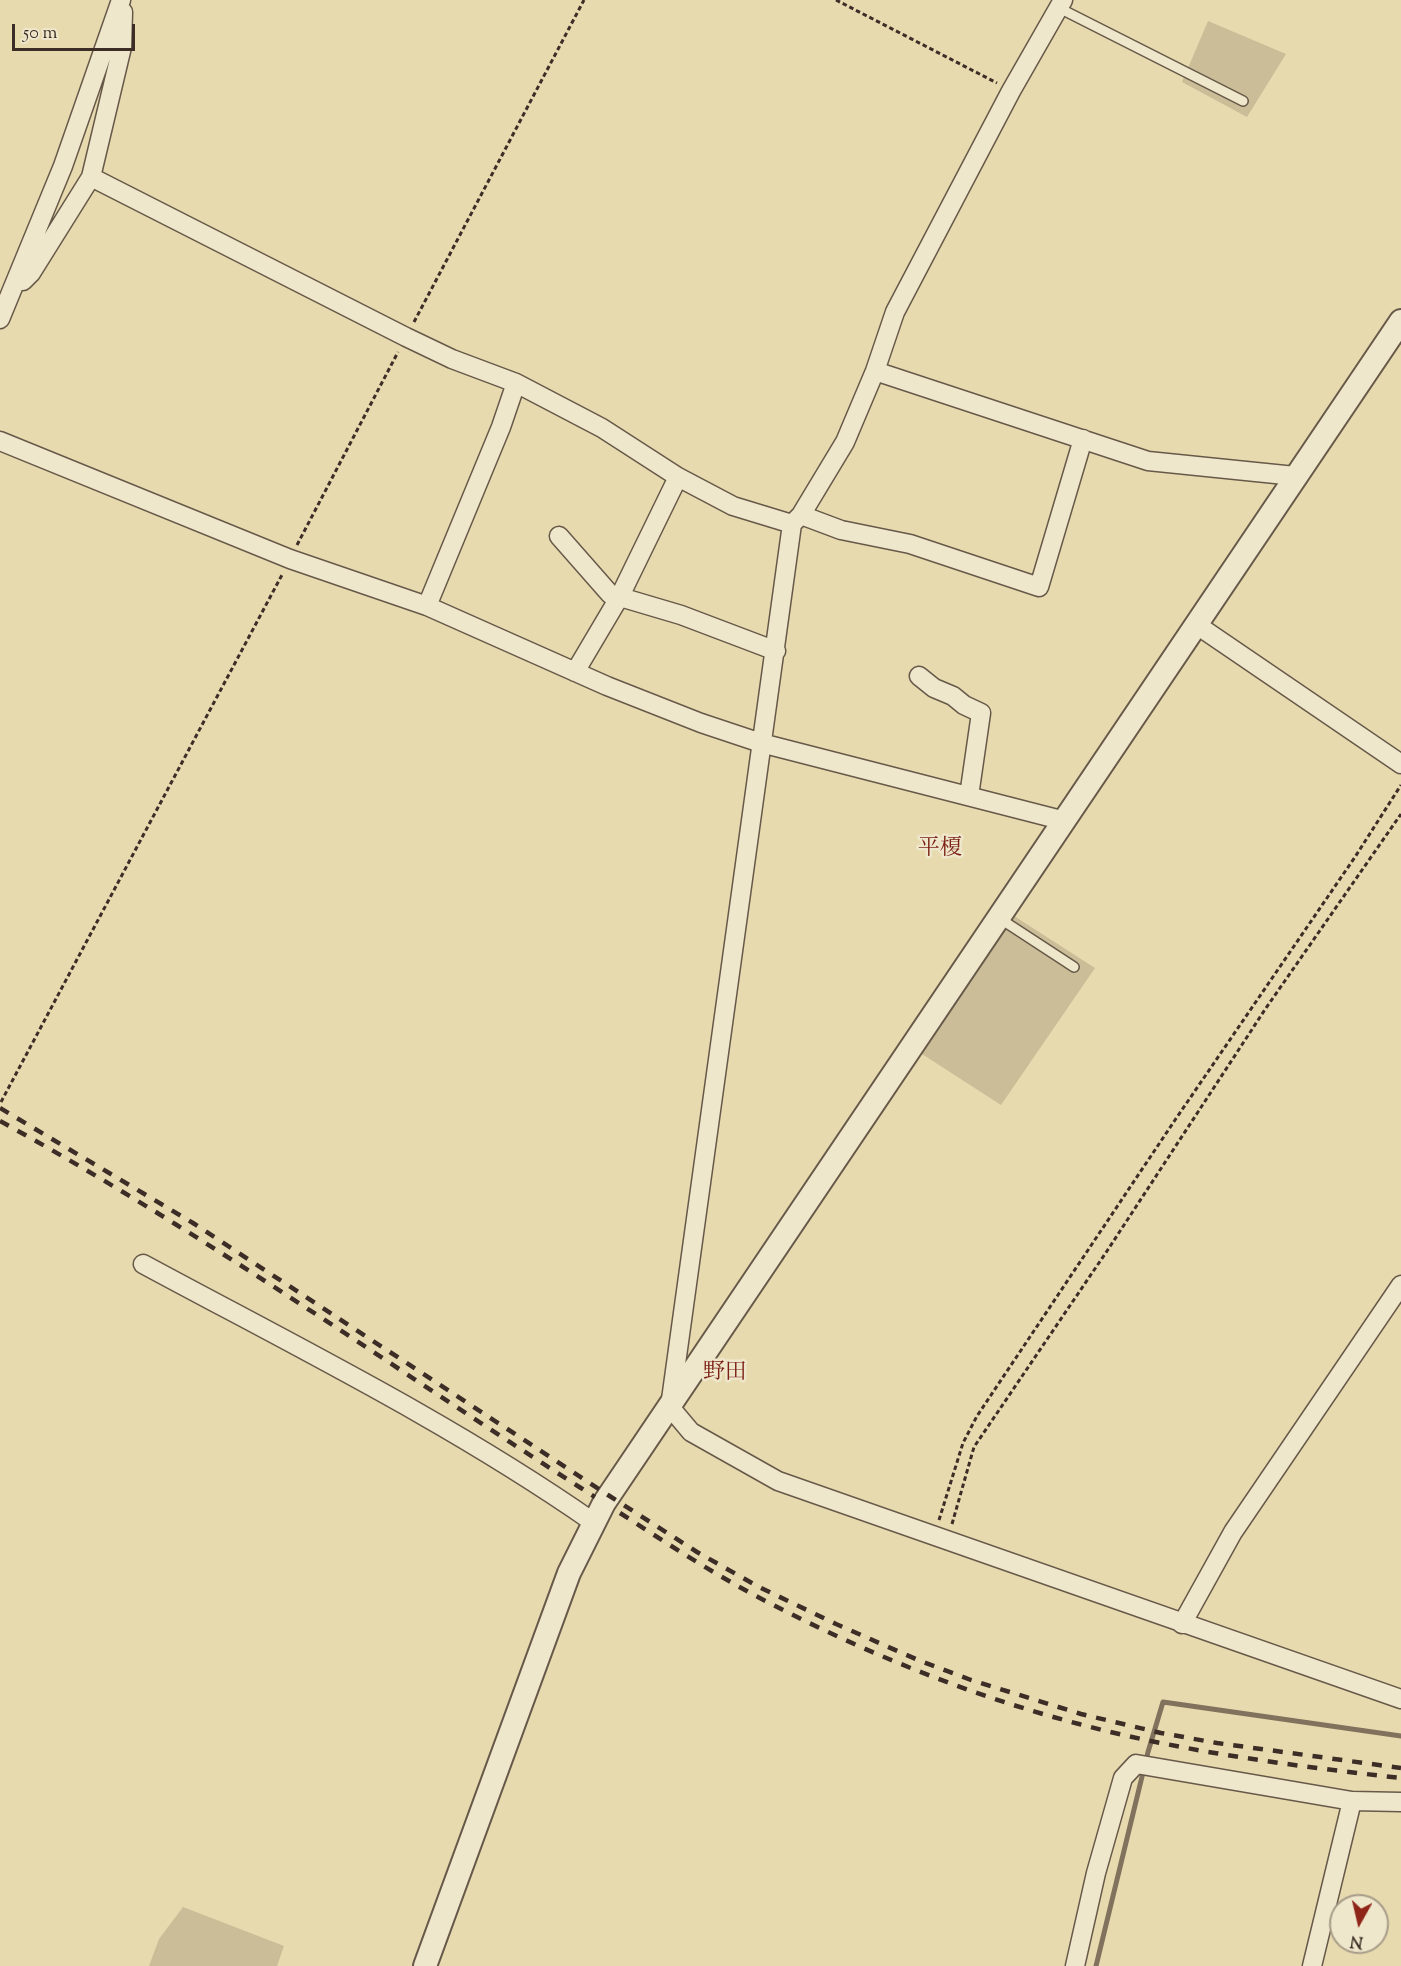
<!DOCTYPE html>
<meta charset="utf-8">
<style>
body{margin:0}
#map{position:relative;width:1401px;height:1966px;overflow:hidden;background:#e7daaf;font-family:"Sorts Mill Goudy",serif}
canvas{display:block}
.north{position:absolute;left:1329px;top:1894px;width:60px;height:60px;box-sizing:border-box;background:#efe7cb;border:2px solid #a79d89;border-radius:50%;rotate:188deg;font-size:16px;font-weight:700;line-height:24px;text-align:center;color:#3c2e27}
.north::after{content:'';display:block;margin:auto;width:21px;height:27px;background:#8f2418;clip-path:polygon(50% 0,100% 100%,50% 72%,0 100%)}
.scale{position:absolute;left:12px;top:24px;width:123px;height:27px;box-sizing:border-box;border:3px solid #3c2e27;border-top:0;padding-left:8px;font-size:18px;line-height:21px;white-space:nowrap;color:#3c2e27;-webkit-text-stroke:4px #efe7cb;paint-order:stroke}
</style>
<div id="map">
<canvas width="1401" height="1966"></canvas>
<div class="north">N</div>
<div class="scale">50 m</div>
</div>
<script>
const ctx = document.querySelector('canvas').getContext('2d');
ctx.lineJoin = 'round';
function fillPath(path, color) {
  ctx.fillStyle = color;
  ctx.fill(path, 'evenodd');
}
function strokePath(path, color, width, dash) {
  ctx.strokeStyle = color;
  ctx.lineWidth = width;
  ctx.lineCap = dash ? 'butt' : 'round';
  ctx.setLineDash(dash || []);
  ctx.stroke(path);
}
function label(font, color, halo, rows, align = 'center') {
  ctx.font = font + ' "Sorts Mill Goudy","Noto Serif JP",serif';
  ctx.lineWidth = 5;
  ctx.setLineDash([]);
  ctx.textBaseline = 'middle';
  ctx.strokeStyle = halo;
  ctx.fillStyle = color;
  for (const [text, x, y, turn = 0] of rows) {
    ctx.save();
    ctx.translate(x, y);
    ctx.rotate((+turn || 0) * Math.PI / 180);
    ctx.textAlign = isNaN(turn) ? turn : align;
    if (halo) ctx.strokeText(text, 0, 0);
    ctx.fillText(text, 0, 0);
    ctx.restore();
  }
}
fillPath(new Path2D(`
 M 1208,21 L 1286,54 L 1247,117 L 1182,82 Z
 M 1014,916 L 1095,968 L 1001,1105 L 922,1054 Z
 M 183,1907 L 284,1946 L 277,1966 L 149,1966 L 159,1939 Z`), '#cabd98');
strokePath(new Path2D(`
 M 1096,1966 L 1148,1752 L 1163,1702 L 1401,1736`), '#80725d', 5);
const service = new Path2D(`
 M 1059,8 L 1243,101
 M 999,918 L 1074,967`);
const minor = new Path2D(`
 M 1063,0 L 1011,91 L 895,312 L 875,371 L 845,442 L 801,515 L 792,524 L 670,1407 L 691,1432 L 778,1481 L 1401,1699
 M 91,177 L 406,337 L 452,359 L 516,383 L 602,428 L 678,477 L 733,506 L 792,524
 M 23,281 L 31,273 L 91,177 L 122,47 L 123,12
 M 0,319 L 63,166 L 121,0
 M 875,371 L 1148,461 L 1295,476
 M 0,441 L 290,559 L 427,606 L 607,686 L 701,723 L 761,743 L 1065,821
 M 801,515 L 841,530 L 910,544 L 1039,587 L 1083,439
 M 559,536 L 610,594 L 681,615 L 776,651
 M 427,606 L 501,427 L 516,383
 M 1197,625 L 1401,764
 M 575,672 L 620,596 L 678,477
 M 919,676 L 934,688 L 953,696 L 964,705 L 981,713 L 969,796
 M 143,1264 C 295,1346 451,1423 593,1522
 M 1182,1624 L 1233,1532 L 1401,1285
 M 1075,1966 L 1096,1873 L 1123,1778 L 1136,1764 L 1352,1801 L 1401,1802
 M 1312,1966 L 1352,1801`);
const tertiary = new Path2D(`
 M 425,1966 L 569,1573 L 604,1503 L 1401,321`);
strokePath(service, '#675949', 12);
strokePath(minor, '#675949', 21);
strokePath(tertiary, '#675949', 26);
strokePath(new Path2D(`
 M 836,0 L 997,83
 M 414,322 L 584,0
 M 297,545 L 398,352
 M 1,1102 L 283,573
 M 939,1520 L 963,1443 L 977,1416 L 1175,1120 L 1355,857 L 1401,785
 M 952,1524 L 974,1447 L 1107,1251 L 1266,1008 L 1401,814`), '#3c2e27', 3, [4.5, 3]);
strokePath(service, '#efe7cb', 9);
strokePath(minor, '#efe7cb', 18);
strokePath(tertiary, '#efe7cb', 22);
strokePath(new Path2D(`
 M 0,1108 L 193,1223 L 608,1495 L 697,1552 L 759,1587 L 836,1624 L 918,1660 L 971,1680 L 1081,1714 L 1161,1733 L 1217,1743 L 1401,1768
 M 0,1121 C 206,1234 397,1371 595,1497
 M 620,1513 C 665,1542 709,1571 756,1596 C 858,1650 968,1695 1079,1724 C 1184,1752 1294,1766 1401,1778`), '#3c2e27', 4.5, [10, 10]);
label('22px', '#7a1f14', '#efe7cb', [
 ["平榎",940,850],
 ["野田",725,1374]
]);
</script>
